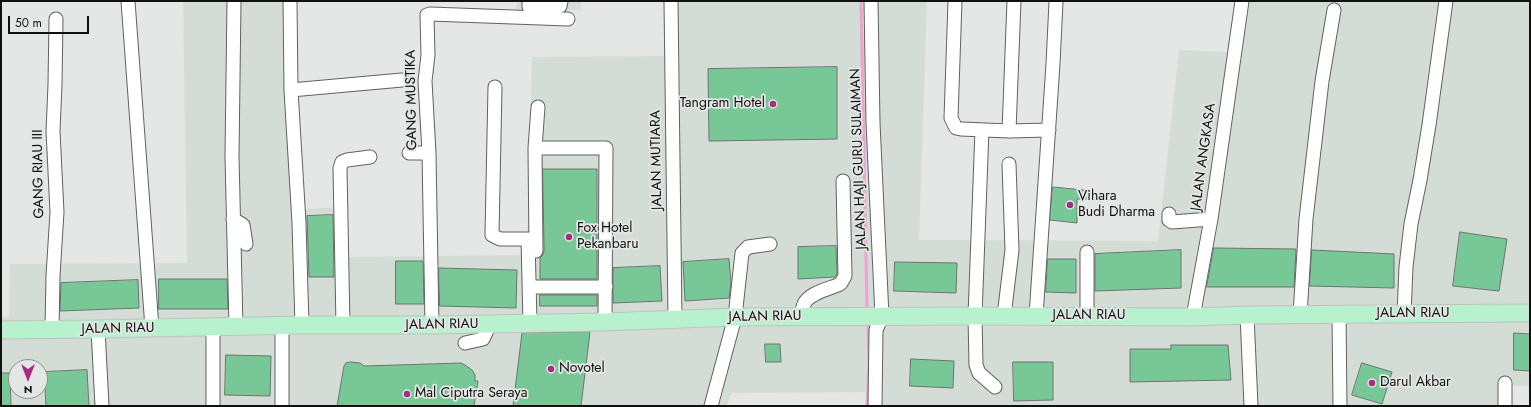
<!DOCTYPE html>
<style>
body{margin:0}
#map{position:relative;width:1531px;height:407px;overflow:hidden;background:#e4e7e5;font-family:Jost,sans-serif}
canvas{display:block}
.frame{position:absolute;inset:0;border:2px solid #101110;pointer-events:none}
.north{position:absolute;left:8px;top:359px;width:40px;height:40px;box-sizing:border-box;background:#e4e7e5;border:1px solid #8f9190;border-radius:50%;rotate:180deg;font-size:11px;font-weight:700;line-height:16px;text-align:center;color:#101110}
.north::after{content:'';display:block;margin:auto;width:14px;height:18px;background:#a72d81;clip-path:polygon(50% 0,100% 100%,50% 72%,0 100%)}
.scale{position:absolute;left:8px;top:16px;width:81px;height:18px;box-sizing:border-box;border:2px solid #101110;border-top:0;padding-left:5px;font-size:12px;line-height:14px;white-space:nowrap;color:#101110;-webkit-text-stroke:3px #e4e7e5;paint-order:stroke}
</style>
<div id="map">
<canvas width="1531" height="407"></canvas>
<div class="frame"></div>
<div class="north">N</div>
<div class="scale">50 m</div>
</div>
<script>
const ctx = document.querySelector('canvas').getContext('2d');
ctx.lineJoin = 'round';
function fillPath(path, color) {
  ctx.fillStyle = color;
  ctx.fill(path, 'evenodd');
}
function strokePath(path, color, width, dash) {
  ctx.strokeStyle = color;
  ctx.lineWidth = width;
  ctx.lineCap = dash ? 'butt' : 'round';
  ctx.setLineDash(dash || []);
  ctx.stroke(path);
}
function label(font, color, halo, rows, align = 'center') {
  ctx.font = font + ' Jost,sans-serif';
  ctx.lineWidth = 3.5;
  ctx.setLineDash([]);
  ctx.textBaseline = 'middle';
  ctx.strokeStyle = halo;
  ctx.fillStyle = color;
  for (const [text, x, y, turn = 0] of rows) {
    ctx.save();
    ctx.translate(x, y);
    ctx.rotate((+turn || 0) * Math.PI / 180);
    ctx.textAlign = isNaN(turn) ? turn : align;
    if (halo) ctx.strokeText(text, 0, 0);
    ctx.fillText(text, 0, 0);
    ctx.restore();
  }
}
fillPath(new Path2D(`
 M 183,1 L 293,1 L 301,209 L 347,207 L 349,257 L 527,255 L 532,57 L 669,56 L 670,1 L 927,1 L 919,240 L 1158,241 L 1179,50 L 1227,52 L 1235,1 L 1530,1 L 1530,386 L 1502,386 L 1502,406 L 870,406 L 870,392 L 731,393 L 727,406 L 1,406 L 1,317 L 9,317 L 10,264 L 187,263 ZM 16,367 L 40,367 L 40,391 L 16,391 Z
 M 518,1 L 581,1 L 581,10 L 515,10 Z`), '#d3ddd6');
strokePath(new Path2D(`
 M 861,1 L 867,310
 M 867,406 L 869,363 L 868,322`), '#efa2d0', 3);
const building = new Path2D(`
 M 837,67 L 837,139 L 709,141 L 708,69 Z
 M 543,169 L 597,169 L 597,279 L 540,279 L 540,258 L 543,255 L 544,251 Z
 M 1053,187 L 1094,191 L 1093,199 L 1077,199 L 1077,223 L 1050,220 Z
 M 333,215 L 334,277 L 309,277 L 307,216 Z
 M 1460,232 L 1507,239 L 1499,291 L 1453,286 Z
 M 836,246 L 837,274 L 835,277 L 798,279 L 798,247 Z
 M 1214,248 L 1296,249 L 1294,287 L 1207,287 Z
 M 1181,250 L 1181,288 L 1095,291 L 1095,254 Z
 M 1312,250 L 1394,254 L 1394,288 L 1310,286 Z
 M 729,259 L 731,282 L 729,298 L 685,301 L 683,262 Z
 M 1048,259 L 1076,259 L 1076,293 L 1046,292 Z
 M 396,261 L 423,261 L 424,304 L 396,304 Z
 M 895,262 L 957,263 L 956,293 L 894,291 Z
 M 660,266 L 662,301 L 613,303 L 613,268 Z
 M 439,268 L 517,270 L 516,308 L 440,306 Z
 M 159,279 L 227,279 L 228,309 L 159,309 Z
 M 138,280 L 139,308 L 60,311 L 61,283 Z
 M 540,295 L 597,295 L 597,306 L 540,306 Z
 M 590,332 L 581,406 L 513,406 L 522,333 Z
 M 1514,333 L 1530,334 L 1530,371 L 1514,370 Z
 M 765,344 L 780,344 L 781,362 L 766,362 Z
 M 1171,345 L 1228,345 L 1231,380 L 1130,382 L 1130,349 L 1171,349 Z
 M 226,355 L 271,356 L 270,396 L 225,395 Z
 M 911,359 L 954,361 L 953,388 L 910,386 Z
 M 351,362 L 360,363 L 364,366 L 461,363 L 465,365 L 472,370 L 475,375 L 475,381 L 478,381 L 474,406 L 337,406 L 344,366 L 346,363 Z
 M 1013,362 L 1053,362 L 1053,400 L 1014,401 Z
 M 1362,363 L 1392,372 L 1382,404 L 1352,395 Z
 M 87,370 L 89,406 L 46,406 L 44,372 Z
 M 1,373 L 10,373 L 11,406 L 1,406 Z`);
fillPath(building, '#78c897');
strokePath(building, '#707371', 1);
const minor = new Path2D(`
 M 128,1 L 152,328
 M 234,1 L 232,156 L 236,327
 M 290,1 L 291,90 L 299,223 L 302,325
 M 529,1 L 529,7 L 560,6 L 561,1
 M 671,1 L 675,319
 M 871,1 L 873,123 L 882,316 L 876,330 L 875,406
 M 955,1 L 951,118 L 956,128 L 961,129 L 1009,131 L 1049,130
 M 495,87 L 492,235 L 500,239 L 528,239 L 530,323
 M 291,90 L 402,80
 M 982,130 L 975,316 L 976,365 L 979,373 L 995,387
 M 1009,131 L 1014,1
 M 535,148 L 606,148 L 605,322
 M 409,153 L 429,153
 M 1169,214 L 1169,220 L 1172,222 L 1211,219
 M 233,219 L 243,225 L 246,244
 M 536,251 L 535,148 L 538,107
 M 1087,252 L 1087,317
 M 536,287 L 606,287
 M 1247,315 L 1251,406
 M 1300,315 L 1306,219 L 1322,81 L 1334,10
 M 1339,315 L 1340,406
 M 1404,315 L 1406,267 L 1411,224 L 1420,180 L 1429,125 L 1446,1
 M 1004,316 L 1012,250 L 1009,164
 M 1036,316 L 1053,64 L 1056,2
 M 802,317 C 802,313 802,308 804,304 C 809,293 828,289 838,285 L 841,283 L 845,276 L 843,181
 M 1193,317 L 1211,219 L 1242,1
 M 432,325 L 429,153 L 425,81 L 428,55 L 427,15 L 430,14 L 568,19
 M 343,326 L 340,168 L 342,162 L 347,160 L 370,157
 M 52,329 L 53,276 L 57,212 L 53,131 L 55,85 L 56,19
 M 98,329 L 102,406
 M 465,343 L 483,339 L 490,324
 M 213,406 L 213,327
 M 282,406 L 282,326
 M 711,406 L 735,317 L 742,253 L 748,247 L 770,244
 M 1505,406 L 1505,383`);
const major = new Path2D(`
 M 1,330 L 98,329 L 302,325 L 432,325 L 605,322 L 735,317 L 975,316 L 1193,317 L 1247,315 L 1530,313`);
strokePath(minor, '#606260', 15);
strokePath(major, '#c1c1c1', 19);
strokePath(minor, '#fff', 13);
strokePath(major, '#b8f1ce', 17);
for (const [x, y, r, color] of [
 [773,104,4,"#a72d81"],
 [1070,205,4,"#a72d81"],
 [569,237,4,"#a72d81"],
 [551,369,4,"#a72d81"],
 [1372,383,4,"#a72d81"],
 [407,394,4,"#a72d81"]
]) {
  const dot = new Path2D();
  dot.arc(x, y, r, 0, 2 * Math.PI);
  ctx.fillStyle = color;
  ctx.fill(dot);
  strokePath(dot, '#e4e7e5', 1.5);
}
label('14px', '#101110', '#e4e7e5', [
 ["GANG MUSTIKA",412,100,-91],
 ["JALAN ANGKASA",1204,157,-82],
 ["JALAN HAJI GURU SULAIMAN",859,159,-92],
 ["JALAN MUTIARA",657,160,-91],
 ["GANG RIAU III",39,174,-91],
 ["JALAN RIAU",1413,314],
 ["JALAN RIAU",1089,316],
 ["JALAN RIAU",765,317,-1],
 ["JALAN RIAU",442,325,-1],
 ["JALAN RIAU",118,329,-1]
]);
label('14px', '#101110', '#e4e7e5', [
 ["Tangram Hotel",765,104,"right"],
 ["Vihara",1078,197],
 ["Budi Dharma",1078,213],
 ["Fox Hotel",577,229],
 ["Pekanbaru",577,245],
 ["Novotel",559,369],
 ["Darul Akbar",1380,383],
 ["Mal Ciputra Seraya",415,394]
], 'left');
</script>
